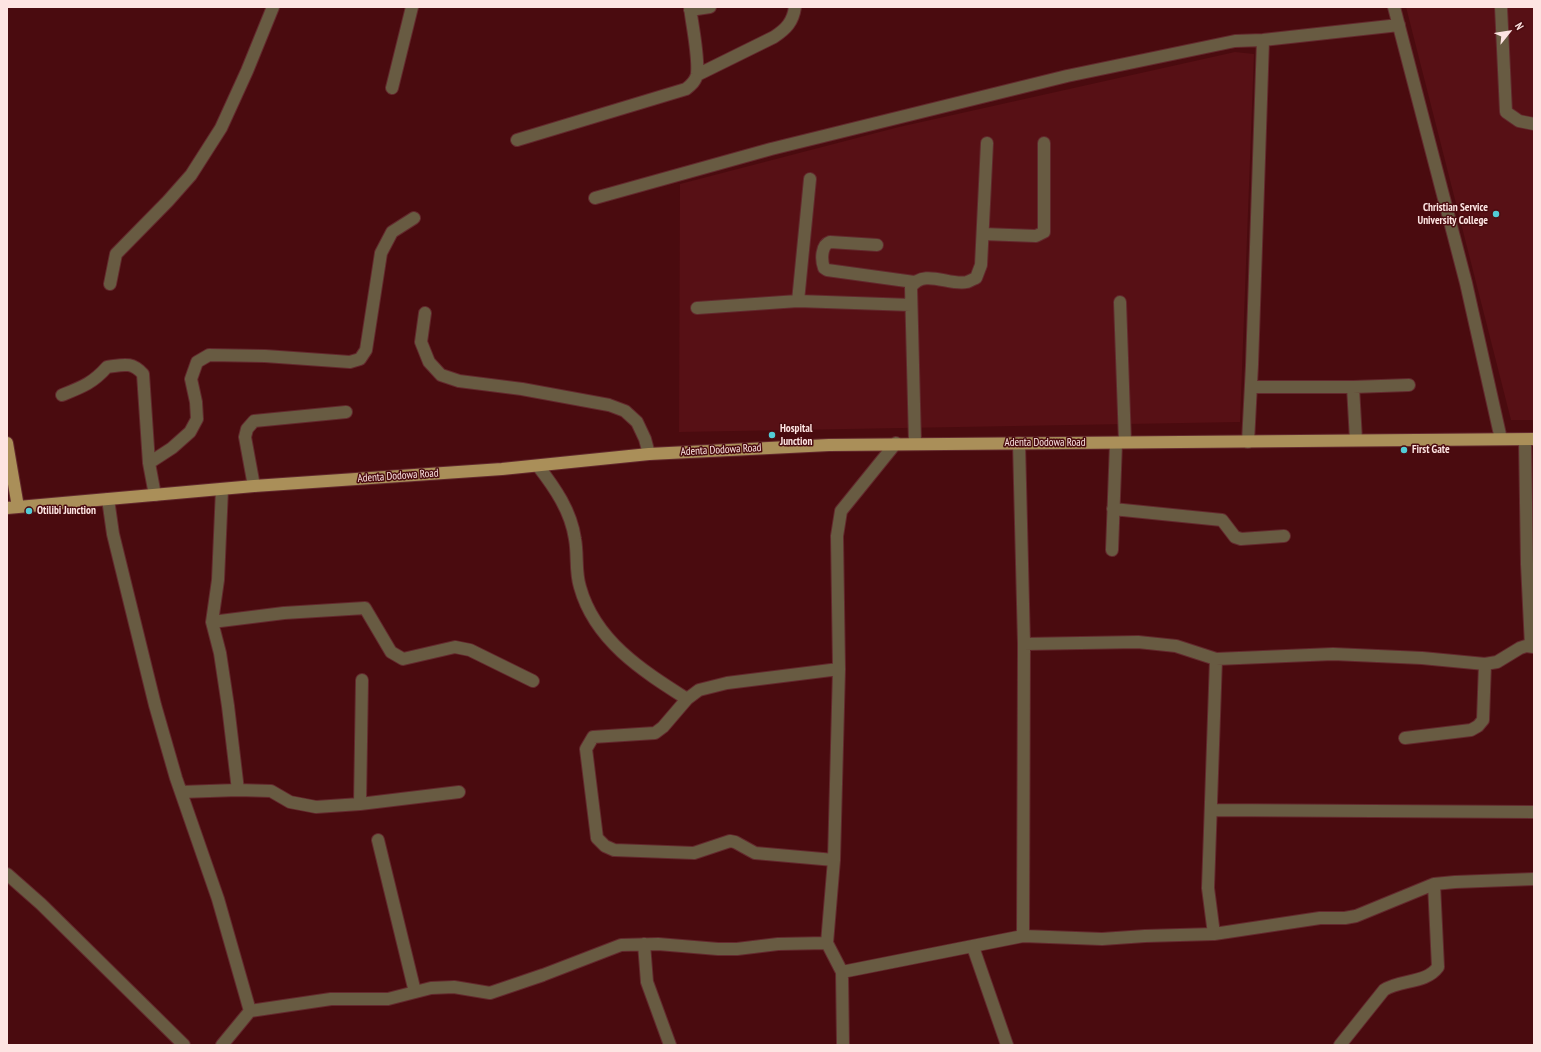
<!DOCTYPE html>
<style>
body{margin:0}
#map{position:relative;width:1541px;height:1052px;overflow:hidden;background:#4a0b0f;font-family:"PT Sans Narrow",sans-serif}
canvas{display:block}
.frame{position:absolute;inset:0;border:8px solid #fde4e2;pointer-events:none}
.north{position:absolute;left:1489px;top:12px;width:40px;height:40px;-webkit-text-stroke:3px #4a0b0f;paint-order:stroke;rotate:60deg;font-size:11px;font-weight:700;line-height:16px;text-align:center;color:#fde4e2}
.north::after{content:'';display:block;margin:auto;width:14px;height:18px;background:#fde4e2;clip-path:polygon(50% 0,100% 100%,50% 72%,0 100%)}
</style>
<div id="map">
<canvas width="1541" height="1052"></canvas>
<div class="frame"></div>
<div class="north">N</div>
</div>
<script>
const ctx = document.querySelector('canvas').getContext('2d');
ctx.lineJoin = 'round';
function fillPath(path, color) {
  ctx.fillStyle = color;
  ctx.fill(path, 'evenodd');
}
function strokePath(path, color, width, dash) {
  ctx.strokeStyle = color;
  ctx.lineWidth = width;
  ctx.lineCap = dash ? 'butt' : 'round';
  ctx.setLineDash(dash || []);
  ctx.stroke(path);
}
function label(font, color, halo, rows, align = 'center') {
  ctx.font = font + ' "PT Sans Narrow",sans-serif';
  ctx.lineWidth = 3;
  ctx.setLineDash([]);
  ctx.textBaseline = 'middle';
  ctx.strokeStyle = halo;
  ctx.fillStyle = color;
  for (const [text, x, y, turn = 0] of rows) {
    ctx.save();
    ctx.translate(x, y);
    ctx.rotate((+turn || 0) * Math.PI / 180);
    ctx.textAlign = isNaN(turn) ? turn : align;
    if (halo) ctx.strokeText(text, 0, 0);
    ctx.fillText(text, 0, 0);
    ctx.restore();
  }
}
fillPath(new Path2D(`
 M 1406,7 L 1534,7 L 1534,420 L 1511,420 Z
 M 1235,52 L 1254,54 L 1240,422 L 679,432 L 680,184 L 899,127 Z`), '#571015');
const minor = new Path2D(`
 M 1394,7 L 1466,283 L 1501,439
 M 1501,7 L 1506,112 L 1519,121 L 1534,124
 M 690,10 L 710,7
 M 697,75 L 774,37 C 786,29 793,22 795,7
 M 392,88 L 412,7
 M 517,140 L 686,89 C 691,85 696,81 697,74 C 699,56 692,25 690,7
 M 595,198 L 771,149 L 1067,76 L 1235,41 L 1263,40 L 1399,25
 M 983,234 L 1036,236 L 1044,232 L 1044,143
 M 877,245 L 830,242 C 821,245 821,260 824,268 L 827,270 L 914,282
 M 110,284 L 116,254 L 168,201 L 191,175 L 221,128 L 247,71 L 273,7
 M 798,301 L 810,179
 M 1120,302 L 1125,442
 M 697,308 L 798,301 L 911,305
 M 425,313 L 421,342 L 429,362 L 441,375 L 459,381 L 522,389 L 609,405 L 625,411 L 637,422 L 645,439 L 649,454
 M 1251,387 L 1353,387 L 1356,440
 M 1353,387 L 1409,385
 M 62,395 C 82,387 93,383 107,367 C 123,365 131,361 143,374 L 149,463 L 155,495
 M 1525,440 L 1527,564 L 1531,646
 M 1248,442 L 1252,365 L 1263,40
 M 915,443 L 911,287 C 924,268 949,286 967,282 C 970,281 973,279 976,278 L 981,265 L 987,143
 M 1019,443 L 1024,644 L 1023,936
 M 149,463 L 172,448 L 190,432 L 197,419 L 196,402 L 191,379 L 197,362 L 209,355 L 265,356 L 350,362 L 360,359 L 366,350 L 381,253 L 392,232 L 414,218
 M 538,466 C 555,488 571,511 575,539 C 578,555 575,571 580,587 C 595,641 643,671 687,699
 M 254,486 L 245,437 L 247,429 L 254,421 L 346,412
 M 222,489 L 218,580 L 212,622 L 220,653 L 228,706 L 238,790
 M 108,499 L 113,534 L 155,705 L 176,778 L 218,899 L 250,1011
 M 1113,509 L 1222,520 L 1235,537 L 1241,539 L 1284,536
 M 1112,550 L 1116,443
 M 212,622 L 284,613 L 365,608 L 391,652 L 403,659 L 455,647 L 470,650 L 533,681
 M 1024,644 L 1138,642 L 1176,646 L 1216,659 L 1333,654 L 1422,658 L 1485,664 L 1497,662 L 1520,648 L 1526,646 L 1534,647
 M 1405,738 L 1471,730 L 1478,726 L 1483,720 L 1485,664
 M 181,792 L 238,790 L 271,791 L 290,802 L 316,807 L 360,804 L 459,792
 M 360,804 L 362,680
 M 1211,810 L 1534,812
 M 378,840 L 415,992
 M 834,860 L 755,853 L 735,842 L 730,841 L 694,853 L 614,850 L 605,846 L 597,838 L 586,749 L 593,737 L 655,733 L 663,727 L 687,699 L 699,690 L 727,683 L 839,669
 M 7,874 L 41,904 L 184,1045
 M 1214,934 L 1208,888 L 1216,659
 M 644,944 L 647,982 L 670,1045
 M 973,947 L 1007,1045
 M 842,972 L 1023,936 L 1102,939 L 1145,936 L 1214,934 L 1320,918 L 1345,918 L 1356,916 L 1434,884 L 1455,882 L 1534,879
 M 222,1045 L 250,1011 L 331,999 L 388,999 L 431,988 L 454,987 L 490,993 L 543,975 L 621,945 L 658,944 L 718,949 L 737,949 L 778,944 L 827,943
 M 843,1045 L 842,972 L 827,943 L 834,860 L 839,669 L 837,536 L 841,511 L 896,443
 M 1340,1045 L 1384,990 C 1400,979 1426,984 1438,967 L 1434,884`);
const major = new Path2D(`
 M 7,443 L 18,507
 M 7,508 L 254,486 L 502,469 L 649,454 L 829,445 L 1534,439`);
strokePath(minor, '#63292d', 14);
strokePath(major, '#63292d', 14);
strokePath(minor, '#685b42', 12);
strokePath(major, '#aa8f59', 12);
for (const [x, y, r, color] of [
 [1496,214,4,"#52ccd6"],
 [772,435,4,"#52ccd6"],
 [1404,450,4,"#52ccd6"],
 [29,511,4,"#52ccd6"]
]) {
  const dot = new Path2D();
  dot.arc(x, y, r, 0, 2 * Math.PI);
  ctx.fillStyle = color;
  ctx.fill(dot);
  strokePath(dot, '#4a0b0f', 1.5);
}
label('bold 11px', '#fde4e2', '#4a0b0f', [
 ["Christian Service",1488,208,"right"],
 ["University College",1488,221,"right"],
 ["Hospital",780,429],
 ["Junction",780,442],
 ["First Gate",1412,450],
 ["Otilibi Junction",37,511]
], 'left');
label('11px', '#fde4e2', '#4a0b0f', [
 ["Adenta Dodowa Road",1045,443],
 ["Adenta Dodowa Road",721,450,-3],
 ["Adenta Dodowa Road",398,476,-4]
]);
</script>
